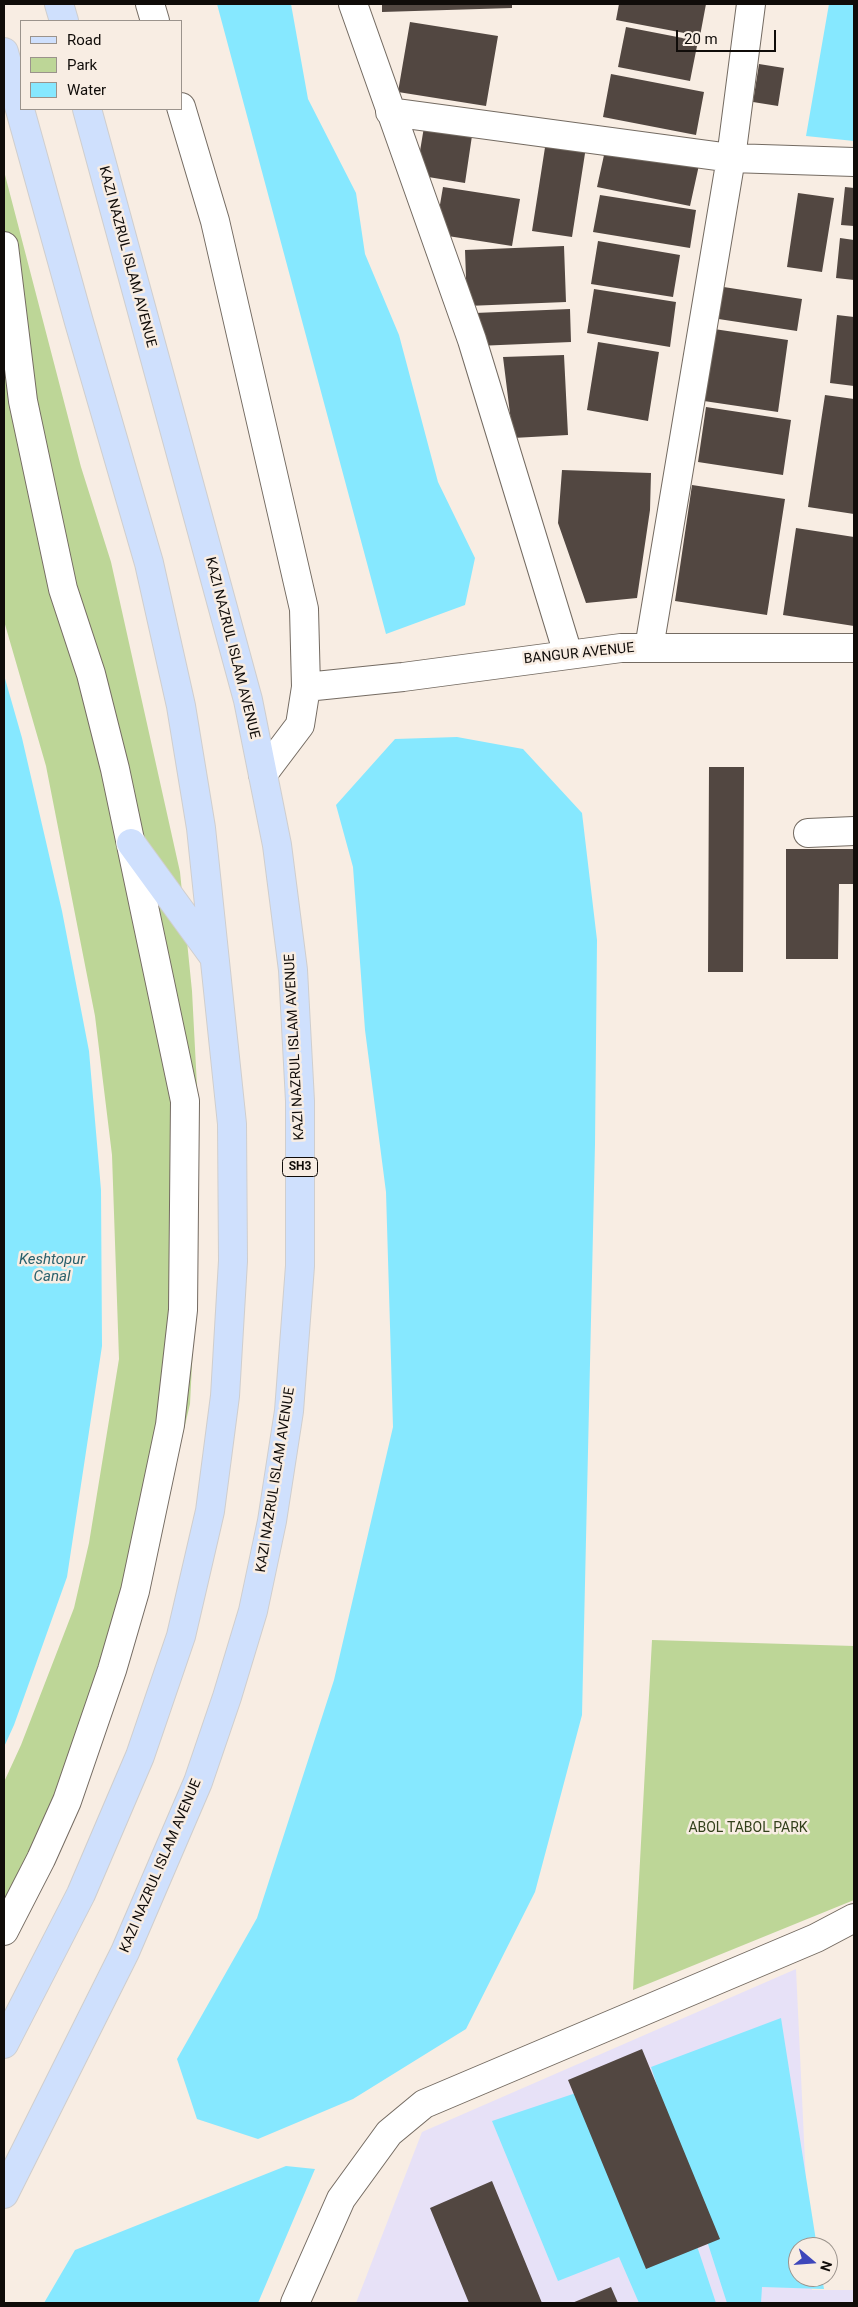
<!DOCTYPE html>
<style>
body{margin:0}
#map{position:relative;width:858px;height:2307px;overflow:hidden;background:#f8ede3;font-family:Roboto,sans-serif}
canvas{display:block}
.frame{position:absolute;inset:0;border:5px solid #100c09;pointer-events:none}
.legend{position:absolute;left:20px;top:20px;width:162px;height:90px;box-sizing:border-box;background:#f8ede3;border:1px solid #9b938c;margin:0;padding:6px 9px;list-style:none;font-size:15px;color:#100c09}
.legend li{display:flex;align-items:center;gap:10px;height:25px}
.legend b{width:25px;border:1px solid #9b938c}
.north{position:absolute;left:788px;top:2237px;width:50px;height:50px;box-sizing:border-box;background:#f8ede3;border:1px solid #9b938c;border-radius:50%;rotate:108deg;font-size:14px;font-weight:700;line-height:20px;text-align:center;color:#100c09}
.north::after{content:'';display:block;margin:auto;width:18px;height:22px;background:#3e47bb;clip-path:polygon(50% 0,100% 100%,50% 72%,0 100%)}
.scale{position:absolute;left:676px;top:30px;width:100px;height:22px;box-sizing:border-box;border:2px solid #100c09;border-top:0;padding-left:6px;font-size:15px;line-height:18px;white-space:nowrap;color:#100c09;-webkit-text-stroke:4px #f8ede3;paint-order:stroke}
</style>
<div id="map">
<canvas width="858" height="2307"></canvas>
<div class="frame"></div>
<ul class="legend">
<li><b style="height:6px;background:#cfe0fd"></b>Road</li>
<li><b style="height:14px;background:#bdd697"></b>Park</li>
<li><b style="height:14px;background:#86e8ff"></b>Water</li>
</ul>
<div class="north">N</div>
<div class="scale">20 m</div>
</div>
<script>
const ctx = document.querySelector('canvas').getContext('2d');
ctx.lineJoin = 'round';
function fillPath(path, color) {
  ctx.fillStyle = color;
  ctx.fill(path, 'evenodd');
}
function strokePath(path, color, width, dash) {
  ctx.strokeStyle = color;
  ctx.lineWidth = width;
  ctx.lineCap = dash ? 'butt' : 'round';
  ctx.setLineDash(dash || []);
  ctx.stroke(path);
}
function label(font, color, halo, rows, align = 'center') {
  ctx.font = font + ' Roboto,sans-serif';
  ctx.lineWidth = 5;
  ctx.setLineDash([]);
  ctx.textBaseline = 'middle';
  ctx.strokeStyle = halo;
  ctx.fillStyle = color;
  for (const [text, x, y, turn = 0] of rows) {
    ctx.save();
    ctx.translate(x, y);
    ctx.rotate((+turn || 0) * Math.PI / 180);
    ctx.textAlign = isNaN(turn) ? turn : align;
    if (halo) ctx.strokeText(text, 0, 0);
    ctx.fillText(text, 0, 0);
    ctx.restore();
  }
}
fillPath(new Path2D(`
 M 796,1969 L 809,2247 L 798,2247 L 798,2277 L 811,2277 L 812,2290 L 854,2290 L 854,2303 L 356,2303 L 422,2132 Z`), '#e7e1f7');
fillPath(new Path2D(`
 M 4,171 L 81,467 L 111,562 L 180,872 L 192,991 L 199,1125 L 197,1266 L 190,1404 L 150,1571 L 35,1885 L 4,1946 L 4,1782 L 21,1745 L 74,1608 L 89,1543 L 119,1359 L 112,1155 L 95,1016 L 46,766 L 4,621 Z
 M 652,1640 L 854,1646 L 854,1900 L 633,1990 Z`), '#bdd697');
fillPath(new Path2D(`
 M 217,4 L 291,4 L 308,99 L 356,193 L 365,254 L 399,335 L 438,482 L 475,558 L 465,605 L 386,634 Z
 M 829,4 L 854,4 L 854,141 L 806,136 Z
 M 4,675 L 22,738 L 62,911 L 89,1051 L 101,1190 L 102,1346 L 67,1577 L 14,1725 L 4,1747 Z
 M 457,737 L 523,749 L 582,813 L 597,940 L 595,1144 L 582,1715 L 535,1892 L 466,2029 L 353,2099 L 258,2139 L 197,2119 L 177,2059 L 257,1918 L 334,1680 L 393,1427 L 386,1192 L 365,1030 L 353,867 L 336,805 L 395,739 Z
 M 781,2018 L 817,2247 L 798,2247 L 798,2277 L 822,2277 L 824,2289 L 762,2287 L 761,2303 L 727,2303 L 651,2067 Z
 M 639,2072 L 716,2303 L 639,2303 L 619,2257 L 558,2281 L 492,2121 Z
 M 286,2166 L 315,2169 L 258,2303 L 44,2303 L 75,2250 Z`), '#86e8ff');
fillPath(new Path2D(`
 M 382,4 L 512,4 L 512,8 L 382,12 Z
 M 619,4 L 706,4 L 700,36 L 616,20 Z
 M 410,22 L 498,36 L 486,106 L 398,92 Z
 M 626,27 L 698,41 L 690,81 L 618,67 Z
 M 759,64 L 784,68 L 778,106 L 753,102 Z
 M 611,74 L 704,92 L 696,135 L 603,117 Z
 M 425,121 L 473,129 L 465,183 L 416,175 Z
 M 546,141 L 586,147 L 572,237 L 532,231 Z
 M 606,146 L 699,165 L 690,206 L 597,187 Z
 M 443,187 L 520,199 L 512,246 L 435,234 Z
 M 845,187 L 854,188 L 854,226 L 841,225 Z
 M 798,193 L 834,198 L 822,272 L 787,267 Z
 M 600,195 L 696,210 L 690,248 L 593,232 Z
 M 840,238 L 854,240 L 854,280 L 836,278 Z
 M 598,241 L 680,255 L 673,297 L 591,284 Z
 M 564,246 L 566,302 L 467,306 L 465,250 Z
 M 717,286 L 802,299 L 797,331 L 712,318 Z
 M 594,289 L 676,302 L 670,347 L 587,333 Z
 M 570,309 L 571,342 L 477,346 L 475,313 Z
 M 837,315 L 854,317 L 854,386 L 830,383 Z
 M 714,329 L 788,340 L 778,412 L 704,401 Z
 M 598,342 L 659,352 L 648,421 L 587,410 Z
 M 564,355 L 568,435 L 513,438 L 503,357 Z
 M 825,395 L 854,399 L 854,514 L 808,507 Z
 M 706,407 L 791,420 L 783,475 L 698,462 Z
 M 562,470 L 651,473 L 650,510 L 637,598 L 586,603 L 558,523 Z
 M 692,485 L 785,499 L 767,615 L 675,601 Z
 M 796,528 L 854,537 L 854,626 L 783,615 Z
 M 709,767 L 744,767 L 743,972 L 708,972 Z
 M 786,849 L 854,849 L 854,884 L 839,884 L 838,959 L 786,959 Z
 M 642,2049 L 720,2239 L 646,2269 L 568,2080 Z
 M 492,2181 L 542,2303 L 469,2303 L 430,2208 Z
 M 611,2287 L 618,2303 L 572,2303 Z`), '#524741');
const minor = new Path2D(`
 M 150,4 L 155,21
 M 353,4 L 472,340 L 568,654
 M 181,107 L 215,221 L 304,609 L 306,687 L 300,725 L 263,774
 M 390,112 L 731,158 L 854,162
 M 4,246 L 23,401 L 63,589 L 91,674 L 115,769 L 185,1101 L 183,1310 L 170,1425 L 135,1591 L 112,1670 L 67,1801 L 41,1859 L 4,1931
 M 649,648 L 731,158 L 751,4
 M 306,687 L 403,677 L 621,648 L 854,648
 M 808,833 L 854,831
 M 295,2303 L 341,2199 L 389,2133 L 424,2104 L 816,1938 L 854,1918`);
const major = new Path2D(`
 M 59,4 L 64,21
 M 4,52 L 79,322 L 149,563 L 181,706 L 201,828 L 232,1124 L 233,1261 L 225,1396 L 210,1511 L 181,1636 L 140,1756 L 81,1894 L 4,2044
 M 131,843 L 214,957
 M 4,2194 L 125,1952 L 198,1782 L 227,1697 L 253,1611 L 272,1521 L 289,1411 L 300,1266 L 300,1101 L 293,970 L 277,845 L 248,700 L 87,109`);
strokePath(minor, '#746b62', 30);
strokePath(major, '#cfcece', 30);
strokePath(minor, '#fff', 28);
strokePath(major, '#cfe0fd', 28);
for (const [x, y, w] of [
 [300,1167,35]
]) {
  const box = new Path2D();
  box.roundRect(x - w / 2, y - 9.5, w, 19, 4);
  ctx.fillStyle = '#f8ede3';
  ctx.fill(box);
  strokePath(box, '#100c09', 1);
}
label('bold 12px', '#100c09', null, [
 ["SH3",300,1167]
]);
label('14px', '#100c09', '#f8ede3', [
 ["KAZI NAZRUL ISLAM AVENUE",127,257,75],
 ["KAZI NAZRUL ISLAM AVENUE",232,648,76],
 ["BANGUR AVENUE",579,654,-6],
 ["KAZI NAZRUL ISLAM AVENUE",295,1047,-93],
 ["KAZI NAZRUL ISLAM AVENUE",276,1480,-81],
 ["KAZI NAZRUL ISLAM AVENUE",161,1866,-67]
]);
label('14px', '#33401b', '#f8ede3', [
 ["ABOL TABOL PARK",748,1828]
]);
label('italic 15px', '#29606c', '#f8ede3', [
 ["Keshtopur",52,1260],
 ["Canal",52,1277]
]);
</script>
